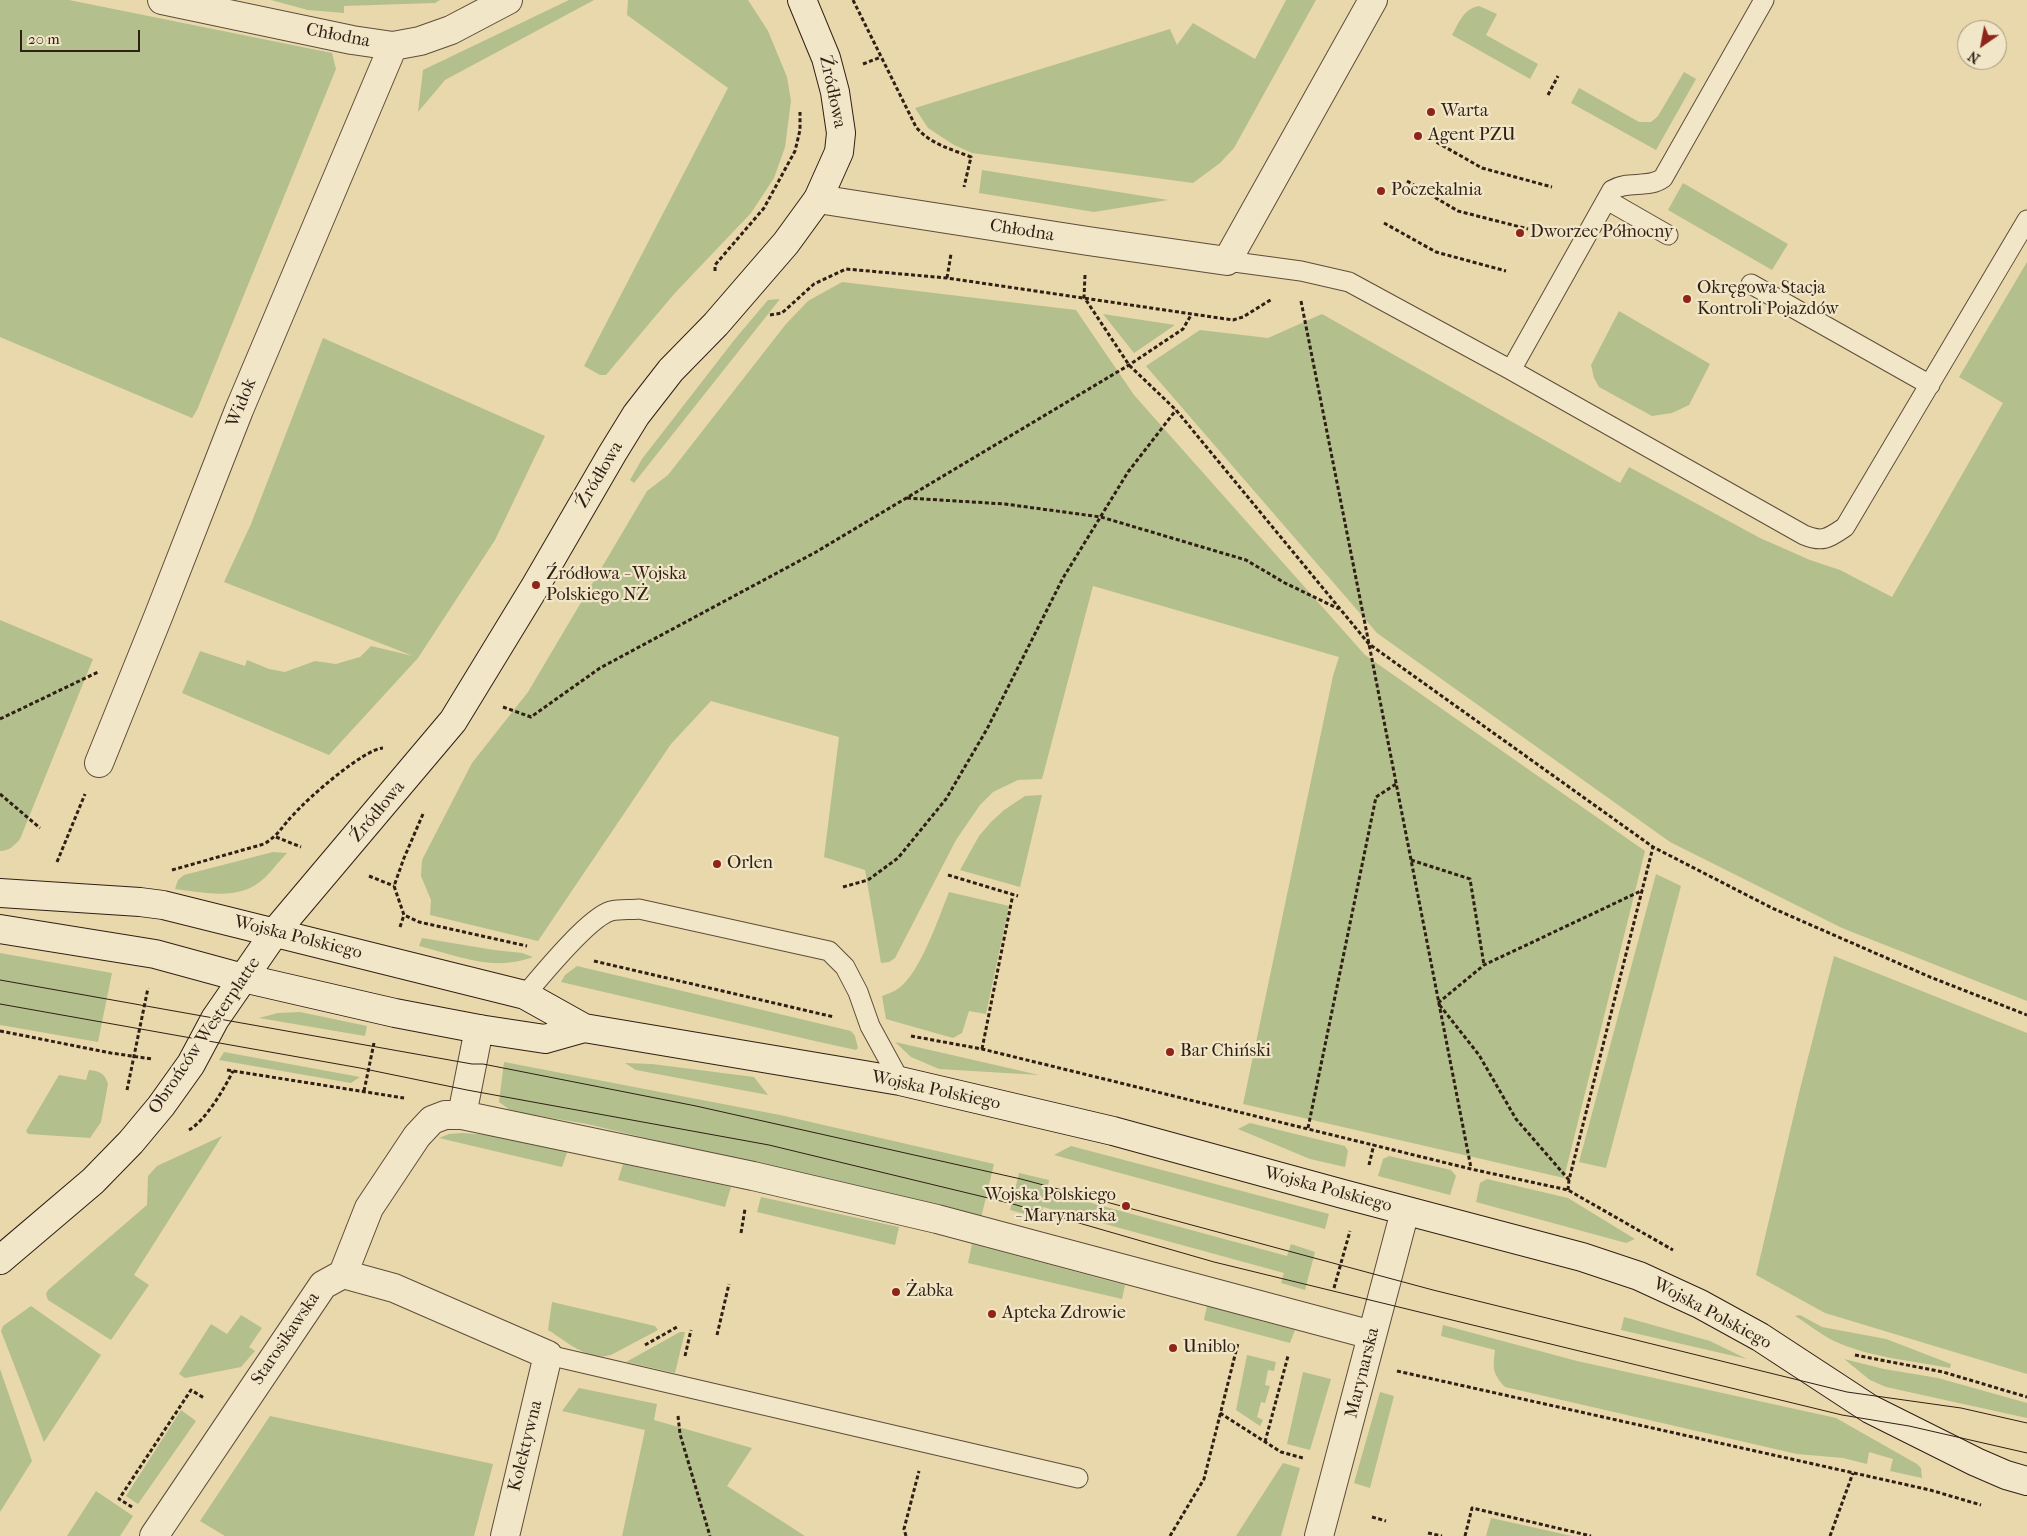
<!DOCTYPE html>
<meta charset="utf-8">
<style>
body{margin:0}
#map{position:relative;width:2027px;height:1536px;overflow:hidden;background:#e9d8ab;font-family:"IM FELL French Canon",serif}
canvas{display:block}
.north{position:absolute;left:1957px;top:20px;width:50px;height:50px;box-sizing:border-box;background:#f1e6c8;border:1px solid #a49680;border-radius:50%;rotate:213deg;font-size:14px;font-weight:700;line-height:20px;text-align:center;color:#301f14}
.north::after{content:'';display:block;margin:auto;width:18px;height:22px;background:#8f2418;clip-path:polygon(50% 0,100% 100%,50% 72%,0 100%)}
.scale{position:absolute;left:20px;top:30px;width:120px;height:22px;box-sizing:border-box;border:2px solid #301f14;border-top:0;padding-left:6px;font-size:15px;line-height:18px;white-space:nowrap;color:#301f14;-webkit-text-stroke:4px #f1e6c8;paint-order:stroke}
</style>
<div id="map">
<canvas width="2027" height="1536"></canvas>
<div class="north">N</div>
<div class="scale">20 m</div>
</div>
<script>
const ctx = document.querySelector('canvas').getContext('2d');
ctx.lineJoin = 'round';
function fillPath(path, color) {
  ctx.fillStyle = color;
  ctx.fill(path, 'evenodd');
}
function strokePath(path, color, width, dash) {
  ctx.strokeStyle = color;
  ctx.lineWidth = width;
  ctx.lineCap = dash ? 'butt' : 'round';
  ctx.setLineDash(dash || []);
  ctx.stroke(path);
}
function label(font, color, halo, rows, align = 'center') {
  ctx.font = font + ' "IM FELL French Canon",serif';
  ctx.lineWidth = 4.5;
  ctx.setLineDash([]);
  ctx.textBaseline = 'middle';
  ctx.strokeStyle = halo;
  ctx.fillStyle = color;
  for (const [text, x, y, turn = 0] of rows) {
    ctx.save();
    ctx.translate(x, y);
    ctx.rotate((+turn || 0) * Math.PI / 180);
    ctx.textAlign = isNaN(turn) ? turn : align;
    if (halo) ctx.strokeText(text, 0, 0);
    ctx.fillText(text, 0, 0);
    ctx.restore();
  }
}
fillPath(new Path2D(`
 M 0,0 L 69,0 L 332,53 L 336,69 L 197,410 L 192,418 L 0,337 Z
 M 271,0 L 440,0 L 435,3 L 344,6 L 344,13 L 308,10 Z
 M 569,0 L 594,0 L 445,80 L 418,112 L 423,70 Z
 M 628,0 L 748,0 L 768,31 L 787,77 L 791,101 L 785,147 L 774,178 L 751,213 L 674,294 L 606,375 L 600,375 L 584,366 L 728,88 L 627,15 Z
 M 1286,0 L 1316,0 L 1234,148 L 1220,163 L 1193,183 L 972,153 L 954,145 L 928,128 L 915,108 L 1170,29 L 1177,45 L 1193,23 L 1255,59 Z
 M 1479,6 L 1497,14 L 1486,35 L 1538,64 L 1530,79 L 1452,35 C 1459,23 1463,9 1479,6 Z
 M 1684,72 L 1696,79 L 1656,150 L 1571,103 L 1579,88 L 1639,122 L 1651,122 L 1658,116 Z
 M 982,170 L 1168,200 L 1094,212 L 979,193 Z
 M 1683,183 L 1788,244 L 1772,270 L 1668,210 Z
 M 2027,262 L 2027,1001 L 1842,928 L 1670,842 L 1377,633 L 1146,366 L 1200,330 L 1268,338 L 1322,314 L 1620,483 L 1629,467 L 1760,538 L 1810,560 L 1840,570 L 1892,597 L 2003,403 L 1959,377 Z
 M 842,282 L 1076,310 L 1134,395 L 1365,655 L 1645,851 L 1564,1178 L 1243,1104 L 1333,676 L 1339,657 L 1093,586 L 1042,779 L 1018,780 L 993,792 L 980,805 L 956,840 L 895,958 L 889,962 L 881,963 L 865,870 L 824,857 L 839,737 L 711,701 L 671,744 L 538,941 L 430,915 L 431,900 L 421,876 L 422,860 L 472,763 L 528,692 L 647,491 L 668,475 L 786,324 L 808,301 Z
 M 780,299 L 634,483 L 630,480 L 642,459 L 735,339 L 768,300 Z
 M 1619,311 L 1710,364 L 1689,405 L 1672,413 L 1652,416 L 1599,387 L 1594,378 L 1591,365 Z
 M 1103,314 L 1175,325 L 1134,353 Z
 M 323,338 L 545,436 L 495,540 L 418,658 L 329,755 L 182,693 L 200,651 L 245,666 L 247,660 L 269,669 L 285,672 L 315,661 L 336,664 L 360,657 L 371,646 L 413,656 L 224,582 L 251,524 Z
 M 0,620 L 93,659 L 20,839 C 14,846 9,851 0,851 Z
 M 1042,795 L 1020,887 L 960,870 L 979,836 L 991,822 L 1004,810 L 1025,796 Z
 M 273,852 L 287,853 C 277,863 269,876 257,884 C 233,900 202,892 175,889 L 178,880 L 184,875 Z
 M 1656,874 L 1681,886 L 1606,1168 L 1579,1162 Z
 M 949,892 L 1009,906 L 986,1014 L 969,1011 L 962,1033 L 953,1038 L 886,1019 L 882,996 C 887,994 894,992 899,988 C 920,973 939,917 949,892 Z
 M 422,938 L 494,950 L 522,953 L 533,957 C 493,972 459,956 419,946 Z
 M 0,953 L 112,973 L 98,1042 L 0,1025 Z
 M 1834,956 L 2027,1033 L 2027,1374 L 1825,1313 L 1756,1275 L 1800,1089 Z
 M 577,966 L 851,1031 L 855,1036 L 858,1048 L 856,1050 L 815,1041 L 561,982 L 565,975 Z
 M 300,1012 L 367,1026 L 365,1036 L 259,1018 L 278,1013 Z
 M 895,1042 L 1039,1075 L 939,1069 L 911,1057 Z
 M 224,1052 L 360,1077 L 351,1083 L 219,1060 Z
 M 504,1062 L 780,1115 L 994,1164 L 981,1218 L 587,1124 L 521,1113 L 510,1110 L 499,1102 Z
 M 625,1063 L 652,1064 L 754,1077 L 768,1095 L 636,1070 Z
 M 89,1070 C 99,1071 105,1073 108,1084 L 101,1122 L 90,1138 L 28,1134 L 26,1131 L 59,1075 L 86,1080 Z
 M 1250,1123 L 1345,1146 L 1348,1151 L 1345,1167 L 1310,1159 L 1238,1129 Z
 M 462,1133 L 490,1135 L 568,1150 L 562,1167 L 439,1138 L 449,1134 Z
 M 222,1136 L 134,1275 L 149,1285 L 111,1340 L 48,1300 L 46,1294 L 48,1290 L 147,1205 L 148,1176 L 157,1166 Z
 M 1071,1146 L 1329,1214 L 1325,1229 L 1054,1155 Z
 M 1389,1156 L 1451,1170 L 1456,1176 L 1450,1195 L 1378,1176 L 1383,1159 Z
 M 623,1164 L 731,1187 L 725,1207 L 618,1180 Z
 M 1019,1173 L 1049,1180 L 1047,1191 L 1287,1256 L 1291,1244 L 1315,1252 L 1305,1290 L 1281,1283 L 1284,1273 L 1043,1207 L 1040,1218 L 1010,1210 Z
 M 1487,1179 L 1568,1198 L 1635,1239 L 1626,1243 L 1476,1202 L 1480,1183 Z
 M 761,1197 L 899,1227 L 895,1245 L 757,1212 Z
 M 972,1244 L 1125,1285 L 1122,1299 L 968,1263 Z
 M 552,1302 L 655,1326 L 658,1330 L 611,1355 C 589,1362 566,1341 548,1330 Z
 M 31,1306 L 101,1355 L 44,1442 L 1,1331 L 3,1326 Z
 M 1207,1306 L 1295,1330 L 1290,1343 L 1204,1320 Z
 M 241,1315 L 262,1328 L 249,1347 L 255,1351 L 241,1367 L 185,1378 L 179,1374 L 211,1324 L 227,1334 Z
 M 1800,1315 L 1822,1327 L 1886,1339 L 1951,1364 L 1950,1368 C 1913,1361 1868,1357 1834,1341 C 1820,1334 1808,1324 1795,1316 Z
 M 1624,1317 L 1710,1341 L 1747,1359 L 1621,1330 Z
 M 1443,1325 L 1577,1361 L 1836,1418 L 1917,1464 L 1921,1468 L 1922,1478 L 1890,1471 L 1893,1459 L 1869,1452 L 1867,1464 L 1843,1458 L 1797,1454 L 1505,1387 C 1492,1373 1493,1368 1495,1350 L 1441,1336 Z
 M 680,1332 L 685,1332 L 675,1373 L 626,1362 Z
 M 1247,1355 L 1276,1362 L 1274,1371 L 1268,1370 L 1265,1385 L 1270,1386 L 1265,1403 L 1261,1402 L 1257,1417 L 1263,1420 L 1260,1426 L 1236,1410 Z
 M 1844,1359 L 1884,1369 L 1938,1378 L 2027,1403 L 2027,1418 L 1886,1387 L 1870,1380 Z
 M 0,1369 L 32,1461 L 0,1512 Z
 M 1303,1372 L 1331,1379 L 1310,1450 L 1287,1444 Z
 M 579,1388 L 657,1404 L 654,1420 L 752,1448 L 727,1486 L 805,1536 L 622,1536 L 645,1430 L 562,1411 Z
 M 1380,1392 L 1394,1396 L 1370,1488 L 1354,1483 Z
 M 181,1410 L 196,1421 L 138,1504 L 126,1496 Z
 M 270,1416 L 493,1464 L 474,1536 L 225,1536 L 200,1521 Z
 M 1283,1463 L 1300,1468 L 1281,1536 L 1236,1536 Z
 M 96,1491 L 133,1516 L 120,1536 L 67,1536 Z
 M 1491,1518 L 1572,1536 L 1486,1536 Z`), '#b3bf8c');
const lane = new Path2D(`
 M 1607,200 L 1668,235
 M 1227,261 L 1301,271 L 1349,282 L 1511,370 L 1612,190 C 1628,180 1648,189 1663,178 L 1764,0
 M 1751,284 L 1930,385
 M 1511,370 L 1804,535 C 1823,543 1829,538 1845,527 L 2027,220
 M 525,995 C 541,976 589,917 611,911 C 620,909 630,910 639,909 L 829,951 L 845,967 L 858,992 L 870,1026 L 900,1081
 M 548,1355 L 1078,1478`);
const street = new Path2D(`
 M 162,0 L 352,40 L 393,46 L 420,41 L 451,30 L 508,0
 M 818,199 L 1088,241 L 1227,261 L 1373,0
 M 99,763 L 158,617 L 239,410 L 393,46
 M 462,1115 L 753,1176 L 937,1219 L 1372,1335
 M 343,1274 L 394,1288 L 548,1355 L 505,1536
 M 154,1536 L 323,1285 L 343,1274 L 369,1208 L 417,1136 L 432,1120 L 445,1115 L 462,1115 L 479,1029
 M 1319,1536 L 1405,1211`);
const secondary = new Path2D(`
 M 0,893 L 140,902 L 163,905 L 525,995 L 584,1028 L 900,1081 L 1113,1131 L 1343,1194 L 1582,1257 L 1639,1276 L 1700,1304 L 1760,1337 L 1870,1409 L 1976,1462 L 2006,1475 L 2027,1481
 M 0,929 L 155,954 L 243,978 L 395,1013 L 479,1029 L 545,1039 L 584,1028
 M 0,1260 L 93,1181 L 131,1142 L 161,1106 L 191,1064 L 215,1019 L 275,932 L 453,721 L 536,585 L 612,454 L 636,415 L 671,370 L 716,324 L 786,243 L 818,199 L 839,152 L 841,133 L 835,92 L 826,58 L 802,0`);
strokePath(lane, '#5e4d3a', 21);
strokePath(street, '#5e4d3a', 30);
strokePath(secondary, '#301f14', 30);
strokePath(new Path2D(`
 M 853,0 L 916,127 C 930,144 951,149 971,157 L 964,187
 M 863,64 L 881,57
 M 1548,95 L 1558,76
 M 1431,139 L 1482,168 L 1552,187
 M 1407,181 L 1458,211 L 1528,229
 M 1384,223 L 1436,252 L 1506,271
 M 715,271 L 715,265 L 764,208 L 795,151 L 800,130 L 800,112
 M 1085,275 L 1084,297 L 1129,365 L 1176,410 L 1369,644 L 1653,847 L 1772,908 L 1930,977 L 2027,1015
 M 947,278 L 951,254
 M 1301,301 L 1369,644 L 1471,1168
 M 770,315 L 782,313 L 814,284 L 846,269 L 947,278 L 1233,320 L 1243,317 L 1272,299
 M 907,498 L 1005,504 L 1101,517 L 1246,560 L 1285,583 L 1339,609
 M 503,707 L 531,717 L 600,668 L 816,552 L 1129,365 L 1183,329 L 1191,315
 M 0,719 L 98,672
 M 0,794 L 40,828
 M 423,814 L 404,858 L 394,886 L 404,915 L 419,922 L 527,946
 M 276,837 L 301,847
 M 1411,860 L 1470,879 L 1484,965
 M 57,862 L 85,794
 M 172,870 L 264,844 C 280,834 282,826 294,814 C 308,798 364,749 383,748
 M 948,875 L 1018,896
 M 369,876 L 394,886
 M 843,887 L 868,880 L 898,858 L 946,799 L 987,729 L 1063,578 L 1128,472 L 1176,410
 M 400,927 L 404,915
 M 594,961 L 834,1017
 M 0,1031 L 111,1053 L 152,1059
 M 911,1036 L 982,1049 L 1471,1169 L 1568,1190 L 1673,1250
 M 982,1049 L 1013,894
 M 227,1070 L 404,1098
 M 127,1090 L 148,988
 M 364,1091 L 374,1043
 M 1308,1128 L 1376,797 L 1396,784
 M 189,1130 C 206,1120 224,1089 233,1071
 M 1369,1165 L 1374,1144
 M 1569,1180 L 1516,1119 L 1479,1055 L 1438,1003 L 1484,965 L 1643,890
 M 1568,1190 L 1569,1180 L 1653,847
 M 741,1233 L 745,1209
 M 1334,1288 L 1350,1231
 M 717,1335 L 729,1284
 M 645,1345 L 677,1327
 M 1855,1355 L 1943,1372 L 2027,1397
 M 685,1356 L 691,1330
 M 1397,1371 L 1930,1490 L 1981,1505
 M 1220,1413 L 1281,1452 L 1303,1458
 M 678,1416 L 680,1434 L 710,1536
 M 1265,1442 L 1288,1356
 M 132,1507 L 119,1499 L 191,1390 L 204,1398
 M 1372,1517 L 1386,1521
 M 1428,1533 L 1442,1536
 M 906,1536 L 904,1529 L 919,1471
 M 1170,1536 L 1204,1479 L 1238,1343
 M 1465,1536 L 1472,1508 L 1591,1536
 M 1830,1536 L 1853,1473`), '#301f14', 3, [4, 2.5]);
strokePath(lane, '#f1e6c8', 19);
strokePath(street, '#f1e6c8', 28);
strokePath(secondary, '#f1e6c8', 28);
strokePath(new Path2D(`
 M 0,980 L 472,1064 L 483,1064 L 696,1106 L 1021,1179 L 1433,1290 L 1847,1392 L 1961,1408 L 2027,1423
 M 0,1004 L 360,1068 L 467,1090 L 769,1145 L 1013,1204 L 1214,1262 L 1842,1415 L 1909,1426 L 2027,1453`), '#301f14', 1);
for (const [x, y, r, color] of [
 [1431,112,5,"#8f2418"],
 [1418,136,5,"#8f2418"],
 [1381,191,5,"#8f2418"],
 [1520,233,5,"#8f2418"],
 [1687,299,5,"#8f2418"],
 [536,585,5,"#8f2418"],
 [717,864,5,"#8f2418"],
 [1170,1052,5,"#8f2418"],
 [1126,1206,5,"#8f2418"],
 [896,1292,5,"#8f2418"],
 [992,1314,5,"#8f2418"],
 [1173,1348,5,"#8f2418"]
]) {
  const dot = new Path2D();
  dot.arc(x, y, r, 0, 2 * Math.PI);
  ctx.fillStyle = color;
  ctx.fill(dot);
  strokePath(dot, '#f1e6c8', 2);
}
label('18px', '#301f14', '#f1e6c8', [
 ["Chłodna",338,36,11],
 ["Źródłowa",832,92,78],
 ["Chłodna",1022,231,9],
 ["Widok",242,403,-68],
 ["Źródłowa",600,475,-59],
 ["Źródłowa",378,812,-50],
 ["Wojska Polskiego",298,938,14],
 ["Obrońców Westerplatte",205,1036,-56],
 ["Wojska Polskiego",936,1091,12],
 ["Wojska Polskiego",1328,1190,15],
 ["Wojska Polskiego",1712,1314,28],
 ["Starosikawska",286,1339,-56],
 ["Marynarska",1363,1373,-76],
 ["Kolektywna",526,1446,-76]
]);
label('18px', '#301f14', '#f1e6c8', [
 ["Warta",1441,112],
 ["Agent PZU",1428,136],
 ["Poczekalnia",1391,191],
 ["Dworzec Północny",1530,233],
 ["Okręgowa Stacja",1697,289],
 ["Kontroli Pojazdów",1697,310],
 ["Źródłowa - Wojska",546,575],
 ["Polskiego NŻ",546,596],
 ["Orlen",727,864],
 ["Bar Chiński",1180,1052],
 ["Wojska Polskiego",1116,1196,"right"],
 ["- Marynarska",1116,1217,"right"],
 ["Żabka",906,1292],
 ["Apteka Zdrowie",1002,1314],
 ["Uniblo",1183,1348]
], 'left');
</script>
